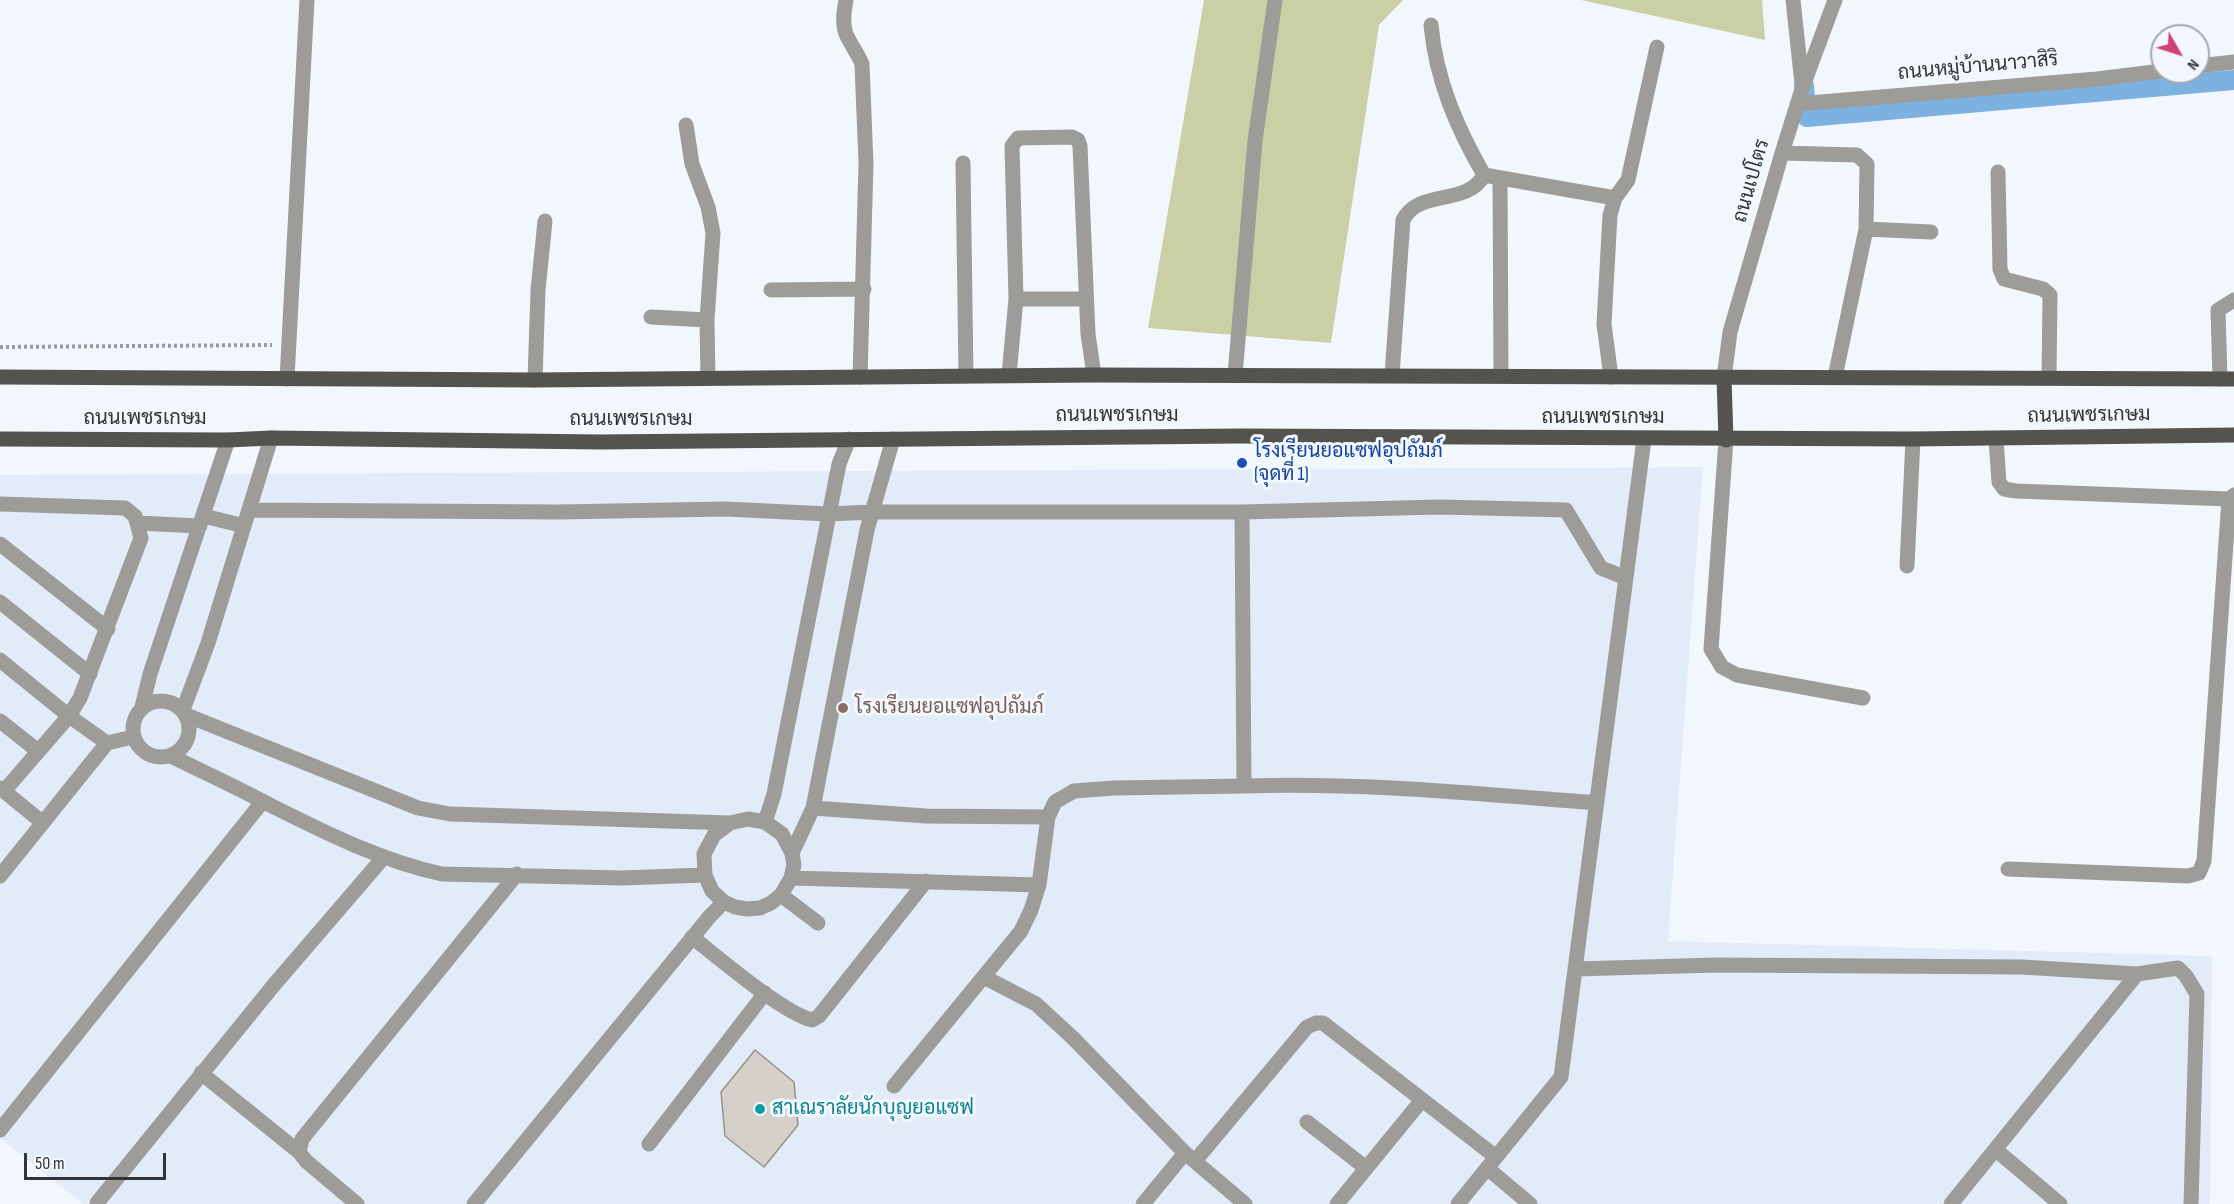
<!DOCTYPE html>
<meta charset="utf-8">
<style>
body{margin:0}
#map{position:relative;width:2234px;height:1204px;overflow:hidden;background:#f2f7fe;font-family:"Sofia Sans Condensed",sans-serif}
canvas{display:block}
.north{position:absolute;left:2150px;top:24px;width:60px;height:60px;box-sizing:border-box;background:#f2f7fe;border:2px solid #a5a9ae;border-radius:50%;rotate:129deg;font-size:16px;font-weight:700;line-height:24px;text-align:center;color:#323436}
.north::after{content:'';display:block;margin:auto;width:21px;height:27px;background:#d04372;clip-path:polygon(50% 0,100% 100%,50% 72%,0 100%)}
.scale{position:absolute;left:24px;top:1153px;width:142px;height:27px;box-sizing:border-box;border:3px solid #323436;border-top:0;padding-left:8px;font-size:18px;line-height:21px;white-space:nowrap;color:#323436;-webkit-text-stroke:4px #f2f7fe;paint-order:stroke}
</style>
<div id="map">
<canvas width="2234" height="1204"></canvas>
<div class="north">N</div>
<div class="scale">50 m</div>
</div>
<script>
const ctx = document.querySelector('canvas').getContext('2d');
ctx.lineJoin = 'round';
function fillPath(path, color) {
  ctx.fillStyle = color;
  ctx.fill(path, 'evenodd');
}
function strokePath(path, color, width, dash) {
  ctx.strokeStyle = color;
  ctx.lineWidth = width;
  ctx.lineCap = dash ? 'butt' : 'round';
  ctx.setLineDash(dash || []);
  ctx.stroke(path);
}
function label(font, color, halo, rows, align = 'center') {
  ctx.font = font + ' "Sofia Sans Condensed",Sarabun,sans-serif';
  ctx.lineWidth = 6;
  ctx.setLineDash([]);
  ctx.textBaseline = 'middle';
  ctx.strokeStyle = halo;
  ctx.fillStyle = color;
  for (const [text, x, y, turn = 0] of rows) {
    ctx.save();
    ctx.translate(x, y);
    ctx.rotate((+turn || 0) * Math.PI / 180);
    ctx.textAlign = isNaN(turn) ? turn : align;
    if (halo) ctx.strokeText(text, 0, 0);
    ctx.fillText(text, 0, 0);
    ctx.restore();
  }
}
fillPath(new Path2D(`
 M 1703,467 L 1668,941 L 2212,956 L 2210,1204 L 83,1204 L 0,1138 L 0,475 Z`), '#e2ecf9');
fillPath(new Path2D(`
 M 1204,0 L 1403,0 L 1379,25 L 1331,343 L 1148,328 Z
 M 1581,0 L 1762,0 L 1765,40 Z`), '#cbcfa6');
strokePath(new Path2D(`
 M 1804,86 L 1807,117 L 2234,80`), '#7db2e0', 20);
const building = new Path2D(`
 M 755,1050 L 794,1082 L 798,1125 L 764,1167 L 725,1136 L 721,1092 Z`);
fillPath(building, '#d5d0c9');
strokePath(building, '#96928b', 1.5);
strokePath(new Path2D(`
 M 0,347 L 272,345`), '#979b9f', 4, [3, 3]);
strokePath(new Path2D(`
 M 846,0 C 844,11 842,24 846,34 C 851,45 858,54 862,64 L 866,164 L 860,377
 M 1793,0 L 1802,84
 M 1431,25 C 1436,80 1457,128 1484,175 L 1615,198 L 1610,215 L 1604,324 L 1611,377
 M 2198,66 L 2234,62
 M 1797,104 L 2097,79 L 2162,71
 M 686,125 L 692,164 L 708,207 L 713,233 L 707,320 L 708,377
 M 1782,153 L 1857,155 L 1867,164 L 1866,229
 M 963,163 L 966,376
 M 1998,172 L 2000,269 L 2004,279 L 2043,289 L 2050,295 L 2049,378
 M 1500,179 L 1501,376
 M 1615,198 L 1628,180 L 1657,47
 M 771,290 L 864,289
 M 1016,299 L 1086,299
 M 651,317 L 707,320
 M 1009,375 L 1016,299 L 1012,146 L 1018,138 L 1072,137 L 1078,140 L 1080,146 L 1088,334 L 1094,375
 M 1235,375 L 1255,141 L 1275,0
 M 1392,375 L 1403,220 C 1419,188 1467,207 1484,175
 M 1835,377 L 1866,229 L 1931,232
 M 1724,378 L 1730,332 L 1782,153 L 1803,86 L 1835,0
 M 287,379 L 307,0
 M 2220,379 L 2218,310 L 2234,300
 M 535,380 L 538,290 L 545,221
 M 1996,439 L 1999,482 L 2004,489 L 2016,491 L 2229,499 L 2234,495
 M 1726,440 L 1711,649 L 1722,667 L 1737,675 L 1863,698
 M 0,504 L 125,508 L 135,516 L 141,538 L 80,698 L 69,716 L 4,791 L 0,788
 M 249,510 L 559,512 L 726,509 L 828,514 L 873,512 L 1242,512 L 1440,507 L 1566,510 L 1601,568 L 1626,578
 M 204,516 L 244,526
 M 137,523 L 200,526
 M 0,544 L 108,629
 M 1907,566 L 1913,439
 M 0,602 L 90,674
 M 0,660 L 69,716 L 107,743
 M133 729a28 28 0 1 1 56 0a28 28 0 1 1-56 0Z
 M 142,707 L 150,674 L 228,440
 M 183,710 L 208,643 L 271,438
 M 186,715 L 418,808 L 450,814 L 730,823
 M 0,721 L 38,751
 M 171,756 C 201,771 232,785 262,801 C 320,830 378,860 442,874 L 622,878 L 705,875
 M 1244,786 C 1361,782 1479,794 1597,803
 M 4,791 L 43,823
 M 813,808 L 926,816 L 1048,817
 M 765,822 L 774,794 L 839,464 L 849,439
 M 792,853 L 782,834 L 765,822 L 748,819 L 730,823 L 714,835 L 704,854 L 705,875 L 712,891 L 724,902 L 735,907 L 747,909 L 760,908 L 771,903 L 781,895 L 791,878 L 794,865 L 792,853 L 813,808 L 867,530 L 893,439
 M 2008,869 L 2188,876 L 2199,873 L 2204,861 L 2229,499
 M 0,876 L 107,743 L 133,737
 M 791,878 L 1039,885
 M 781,895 L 818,923
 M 692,937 C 719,958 783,1013 812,1020 L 819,1016 L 926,881
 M 1575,969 L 1716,965 L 2022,967 L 2137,974 L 2178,968 L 2186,976 L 2197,994 L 2191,1204
 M 984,977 L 1036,1004 L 1073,1038 L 1185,1153 L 1245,1204
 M 201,1073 L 299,1152
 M 894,1086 L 1021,931 L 1031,910 L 1039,885 L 1048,817 L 1055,802 L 1074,791 L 1114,788 L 1244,786 L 1242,512
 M 1307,1122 L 1366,1168
 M 0,1130 L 263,801
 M 649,1144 L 765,993
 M 1996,1150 L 2060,1204
 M 1195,1161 L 1307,1027 L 1316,1023 L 1323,1023 L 1496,1157
 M 1487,1168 L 1530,1204
 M 98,1204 L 97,1203 L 273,986 L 383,858
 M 357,1204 L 306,1161 L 299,1152 L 302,1139 L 517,874
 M 474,1204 L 710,916 L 724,902
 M 1143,1204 L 1185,1153
 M 1337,1204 L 1422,1100
 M 1458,1204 L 1561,1077 L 1644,439
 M 1951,1204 L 2137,974`), '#9d9c99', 15);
strokePath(new Path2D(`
 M 0,377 L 535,380 L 1094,375 L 2234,379
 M 1724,378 L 1726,440
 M 0,439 L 228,440 L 271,438 L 600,442 L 1240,436 L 1913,439 L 2234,435`), '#55534d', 15);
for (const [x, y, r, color] of [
 [1242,463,6,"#1a4fb4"],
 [843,708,6,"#8d6e63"],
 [760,1109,6,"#0f9aa8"]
]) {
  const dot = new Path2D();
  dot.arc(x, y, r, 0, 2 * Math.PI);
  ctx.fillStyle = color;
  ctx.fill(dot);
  strokePath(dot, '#f2f7fe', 2);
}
label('20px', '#323436', '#f2f7fe', [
 ["ถนนหมู่บ้านนาวาสิริ",1978,67,-5],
 ["ถนนเปโตร",1752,181,-74],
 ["ถนนเพชรเกษม",1117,416],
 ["ถนนเพชรเกษม",2089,416,-1],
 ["ถนนเพชรเกษม",1603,418],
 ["ถนนเพชรเกษม",145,419],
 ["ถนนเพชรเกษม",631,420]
]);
label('20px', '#164399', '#f2f7fe', [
 ["โรงเรียนยอแซฟอุปถัมภ์",1254,452],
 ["(จุดที่ 1)",1254,475]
], 'left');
label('20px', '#785e54', '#f2f7fe', [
 ["โรงเรียนยอแซฟอุปถัมภ์",855,708]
], 'left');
label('20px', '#0d838f', '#f2f7fe', [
 ["สาเณราลัยนักบุญยอแซฟ",772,1109]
], 'left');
</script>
